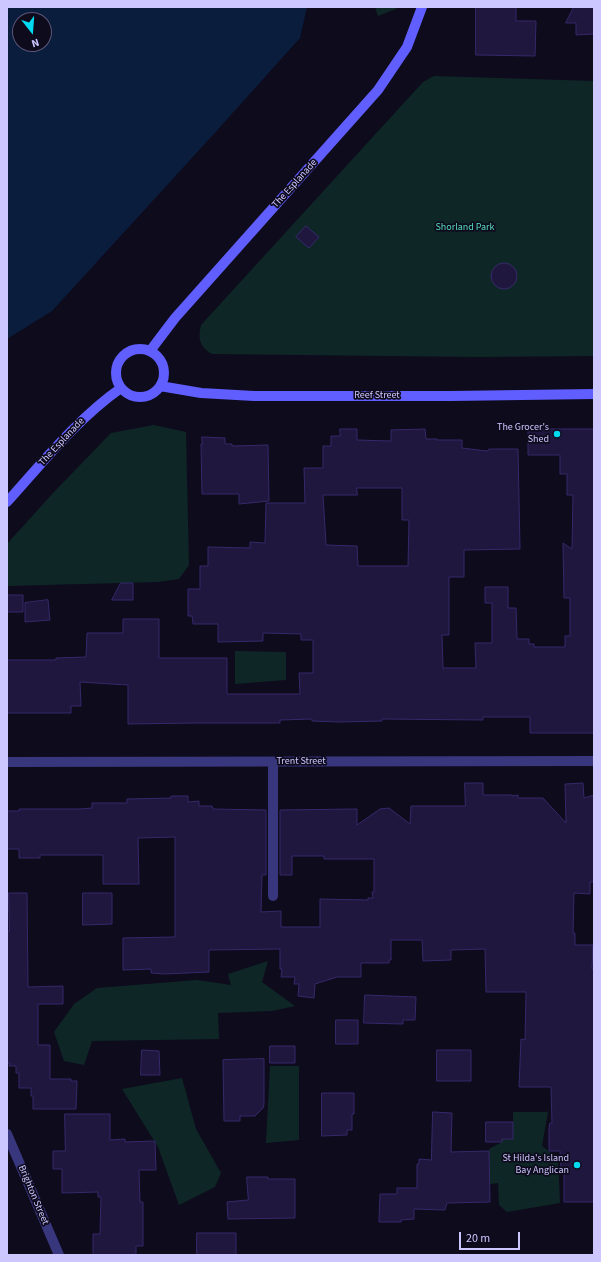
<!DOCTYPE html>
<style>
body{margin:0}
#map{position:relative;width:601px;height:1262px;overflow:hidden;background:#0e0b1d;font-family:"Source Sans 3",sans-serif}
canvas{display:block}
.frame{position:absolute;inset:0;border:8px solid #cdc7ff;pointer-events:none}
.north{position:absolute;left:12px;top:12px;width:40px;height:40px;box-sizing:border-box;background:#0e0b1d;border:1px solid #5a5677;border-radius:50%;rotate:163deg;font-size:11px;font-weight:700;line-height:16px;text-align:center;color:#cdc7ff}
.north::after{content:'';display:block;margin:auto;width:14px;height:18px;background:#00dbf2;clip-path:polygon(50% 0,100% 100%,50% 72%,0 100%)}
.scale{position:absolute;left:459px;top:1232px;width:61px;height:18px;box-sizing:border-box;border:2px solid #cdc7ff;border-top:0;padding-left:5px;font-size:12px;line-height:14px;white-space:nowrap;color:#cdc7ff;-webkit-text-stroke:3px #0e0b1d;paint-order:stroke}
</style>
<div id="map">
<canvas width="601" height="1262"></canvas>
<div class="frame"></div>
<div class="north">N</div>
<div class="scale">20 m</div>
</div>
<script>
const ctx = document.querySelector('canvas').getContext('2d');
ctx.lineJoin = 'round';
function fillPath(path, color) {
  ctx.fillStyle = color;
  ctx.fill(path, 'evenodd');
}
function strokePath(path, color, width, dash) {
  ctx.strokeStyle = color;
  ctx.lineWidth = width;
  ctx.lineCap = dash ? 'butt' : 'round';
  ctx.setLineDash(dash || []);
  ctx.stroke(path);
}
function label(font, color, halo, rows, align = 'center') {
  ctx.font = font + ' "Source Sans 3",sans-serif';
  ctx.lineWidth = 3.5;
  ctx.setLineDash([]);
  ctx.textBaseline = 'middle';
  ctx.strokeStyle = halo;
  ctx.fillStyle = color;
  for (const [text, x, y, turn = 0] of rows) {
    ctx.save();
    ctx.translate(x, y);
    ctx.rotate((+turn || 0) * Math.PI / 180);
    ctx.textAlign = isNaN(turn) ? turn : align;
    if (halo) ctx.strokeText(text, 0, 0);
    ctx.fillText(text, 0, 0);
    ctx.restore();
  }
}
fillPath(new Path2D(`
 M 375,7 L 396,7 L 396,9 L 378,16 Z
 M 434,76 L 594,81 L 594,356 L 477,357 L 212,354 C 199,346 198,339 201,325 L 423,82 Z
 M 154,425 L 186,432 L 189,565 L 179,579 L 158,582 L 7,586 L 7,544 L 53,493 L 111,433 Z
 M 235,651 L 286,652 L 286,680 L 235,684 Z
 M 268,961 L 262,982 L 295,1006 L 272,1011 L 218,1013 L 219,1039 L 92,1041 L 84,1065 L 64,1061 L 54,1032 L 74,1004 L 97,988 L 197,980 L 231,985 L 228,974 Z
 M 270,1066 L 299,1066 L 299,1140 L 266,1143 Z
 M 182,1078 L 196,1129 L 221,1173 L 215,1187 L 179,1205 L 158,1147 L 122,1089 Z
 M 513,1112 L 548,1112 L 542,1146 L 558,1158 L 560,1203 L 507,1212 L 499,1205 L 498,1183 L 490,1184 L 489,1149 L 502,1142 L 502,1139 L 513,1139 Z`), '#0e2726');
fillPath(new Path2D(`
 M 7,7 L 307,7 L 300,38 L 212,136 L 52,311 L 7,339 ZM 20,20 L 44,20 L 44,44 L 20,44 Z`), '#0a1d3d');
const building = new Path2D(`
 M 476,7 L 516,7 L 516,21 L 536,21 L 535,56 L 476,55 Z
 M 574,7 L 594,7 L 594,34 L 576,35 L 576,23 L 566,23 Z
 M 306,226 L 319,237 L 309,248 L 296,237 Z
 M491 276a13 13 0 1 1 26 0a13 13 0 1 1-26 0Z
 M 340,429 L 357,429 L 357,440 L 391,441 L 391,430 L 425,429 L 426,439 L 437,439 L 437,440 L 462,440 L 462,448 L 487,451 L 489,449 L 518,449 L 520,549 L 464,550 L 464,577 L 449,577 L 449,635 L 442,635 L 443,668 L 476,668 L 475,643 L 492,643 L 492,603 L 485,603 L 485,587 L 508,587 L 508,608 L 516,608 L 517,639 L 529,639 L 529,644 L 534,644 L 534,647 L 565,647 L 565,636 L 570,636 L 570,598 L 564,598 L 563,543 L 572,549 L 573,495 L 567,495 L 567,474 L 560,474 L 560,455 L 528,455 L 528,429 L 594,429 L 594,733 L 530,733 L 530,717 L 483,717 L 483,720 L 382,719 L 382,721 L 340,722 L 312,721 L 312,719 L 280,720 L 280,723 L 195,723 L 128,724 L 128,685 L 80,682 L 81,706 L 71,706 L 71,713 L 7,713 L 7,660 L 56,660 L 56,658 L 86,657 L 87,633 L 123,633 L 123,619 L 159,619 L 159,658 L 227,658 L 227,694 L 300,694 L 299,673 L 313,673 L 313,640 L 301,640 L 301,634 L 263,633 L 263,641 L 218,642 L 218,624 L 193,624 L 192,616 L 188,616 L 188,589 L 200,589 L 200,566 L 208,566 L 208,547 L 250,548 L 250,542 L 265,543 L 266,503 L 305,503 L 304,468 L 323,468 L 323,446 L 331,446 L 331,436 L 340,436 ZM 357,488 L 402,488 L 402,520 L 409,520 L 408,566 L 358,566 L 357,546 L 326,545 L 323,495 L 357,495 Z
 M 202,437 L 225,438 L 225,444 L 232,444 L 232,446 L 268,445 L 269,501 L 239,504 L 239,494 L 202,494 L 201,444 L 202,444 Z
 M 121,583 L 133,583 L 133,600 L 112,600 Z
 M 7,595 L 23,595 L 23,612 L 7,612 Z
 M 48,600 L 50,620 L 25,622 L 25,603 Z
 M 465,783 L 483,783 L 483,795 L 512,795 L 512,796 L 518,795 L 518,798 L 543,798 L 566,823 L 565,784 L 583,783 L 584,798 L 594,795 L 594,882 L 590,882 L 590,894 L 574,893 L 573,933 L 575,933 L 575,945 L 593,945 L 592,969 L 594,969 L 594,1202 L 564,1202 L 564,1169 L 561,1169 L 560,1151 L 549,1151 L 549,1128 L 550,1123 L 552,1123 L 551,1087 L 519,1087 L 521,1039 L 525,1040 L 526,992 L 486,992 L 485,949 L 451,950 L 451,960 L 423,961 L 422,940 L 391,940 L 391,960 L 389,960 L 389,963 L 361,963 L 361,977 L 337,977 L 315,984 L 314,998 L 298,996 L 299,984 L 294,984 L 295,977 L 281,977 L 282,969 L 280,969 L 280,949 L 209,950 L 209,972 L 164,974 L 151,973 L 151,969 L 123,970 L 123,938 L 175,937 L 175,837 L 138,838 L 139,884 L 103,884 L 103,855 L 40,855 L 40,858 L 19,858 L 19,849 L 7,849 L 7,811 L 19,811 L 19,809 L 80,809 L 92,808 L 92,803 L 127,803 L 127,799 L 171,798 L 171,796 L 188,796 L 188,802 L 199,801 L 199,806 L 212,806 L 213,809 L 266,810 L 266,875 L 262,875 L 261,912 L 281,911 L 281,927 L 320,927 L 320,899 L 368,900 L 368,898 L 373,898 L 372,892 L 374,892 L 374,859 L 324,859 L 324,856 L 292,856 L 292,875 L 280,875 L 280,810 L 357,809 L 357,825 L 380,809 L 389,808 L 410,824 L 411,806 L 465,806 Z
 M 9,893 L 27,893 L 28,987 L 63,986 L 63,1004 L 38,1004 L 38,1045 L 50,1045 L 50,1079 L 71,1079 L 71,1081 L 77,1081 L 76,1109 L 33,1109 L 33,1096 L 31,1096 L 31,1088 L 19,1088 L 19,1073 L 16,1073 L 16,1066 L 9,1066 L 10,1063 L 7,1063 L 7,931 L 9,931 Z
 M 83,893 L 112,893 L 112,924 L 83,925 Z
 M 365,995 L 416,997 L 415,1020 L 403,1020 L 403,1024 L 364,1023 Z
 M 336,1020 L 358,1020 L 358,1044 L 336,1044 Z
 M 270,1046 L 295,1046 L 295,1063 L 270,1063 Z
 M 142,1050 L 159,1051 L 160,1075 L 141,1075 Z
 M 437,1050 L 471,1050 L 471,1081 L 437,1081 Z
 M 264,1059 L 264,1104 L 263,1108 L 255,1116 L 240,1116 L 240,1121 L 224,1121 L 223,1060 Z
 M 322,1093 L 354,1093 L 354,1114 L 352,1114 L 352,1130 L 347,1130 L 347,1135 L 322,1136 Z
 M 433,1112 L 452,1113 L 451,1152 L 489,1151 L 490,1202 L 447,1203 L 445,1210 L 414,1209 L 414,1219 L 401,1220 L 401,1222 L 379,1222 L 380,1194 L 397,1194 L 397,1188 L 417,1188 L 417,1164 L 419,1164 L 419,1159 L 431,1160 Z
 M 65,1114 L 110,1114 L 110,1140 L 125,1139 L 125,1142 L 155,1141 L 156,1170 L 139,1170 L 140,1202 L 143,1202 L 143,1246 L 136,1246 L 136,1255 L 93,1255 L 93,1234 L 100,1234 L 101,1197 L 98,1197 L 98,1192 L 62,1193 L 62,1169 L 53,1169 L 53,1151 L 65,1151 Z
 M 486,1122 L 513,1122 L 513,1139 L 502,1139 L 502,1142 L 486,1142 Z
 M 247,1177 L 268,1177 L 268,1179 L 295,1179 L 295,1218 L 228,1219 L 227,1202 L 248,1200 Z
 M 197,1233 L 236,1233 L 236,1255 L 197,1255 Z`);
fillPath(building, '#1f173e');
strokePath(building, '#36296a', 1);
strokePath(new Path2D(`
 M 273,762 L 273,896`), '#38367c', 10);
strokePath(new Path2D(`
 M 7,762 L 594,761
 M 7,1134 L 59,1255`), '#38367c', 10);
strokePath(new Path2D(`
 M116 373a24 24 0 1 1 48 0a24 24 0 1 1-48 0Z
 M 150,351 L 175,318 L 378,90 L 407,47 L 422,7
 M 160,386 L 201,393 L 254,396 L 451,396 L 594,394
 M 7,502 C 43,462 77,419 121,388`), '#615eff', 10);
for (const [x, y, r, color] of [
 [557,434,4,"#00dbf2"],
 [577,1165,4,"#00dbf2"]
]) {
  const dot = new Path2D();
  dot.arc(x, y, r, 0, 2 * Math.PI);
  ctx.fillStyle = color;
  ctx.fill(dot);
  strokePath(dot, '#0e0b1d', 1.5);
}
label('10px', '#cdc7ff', '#0e0b1d', [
 ["The Esplanade",295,184,-48],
 ["Reef Street",377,396],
 ["The Esplanade",62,442,-47],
 ["Trent Street",301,762],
 ["Brighton Street",33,1195,67]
]);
label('10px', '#54debb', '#0e0b1d', [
 ["Shorland Park",465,228]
]);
label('10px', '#cdc7ff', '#0e0b1d', [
 ["The Grocer's",549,428],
 ["Shed",549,440],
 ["St Hilda's Island",569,1159],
 ["Bay Anglican",569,1171]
], 'right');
</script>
